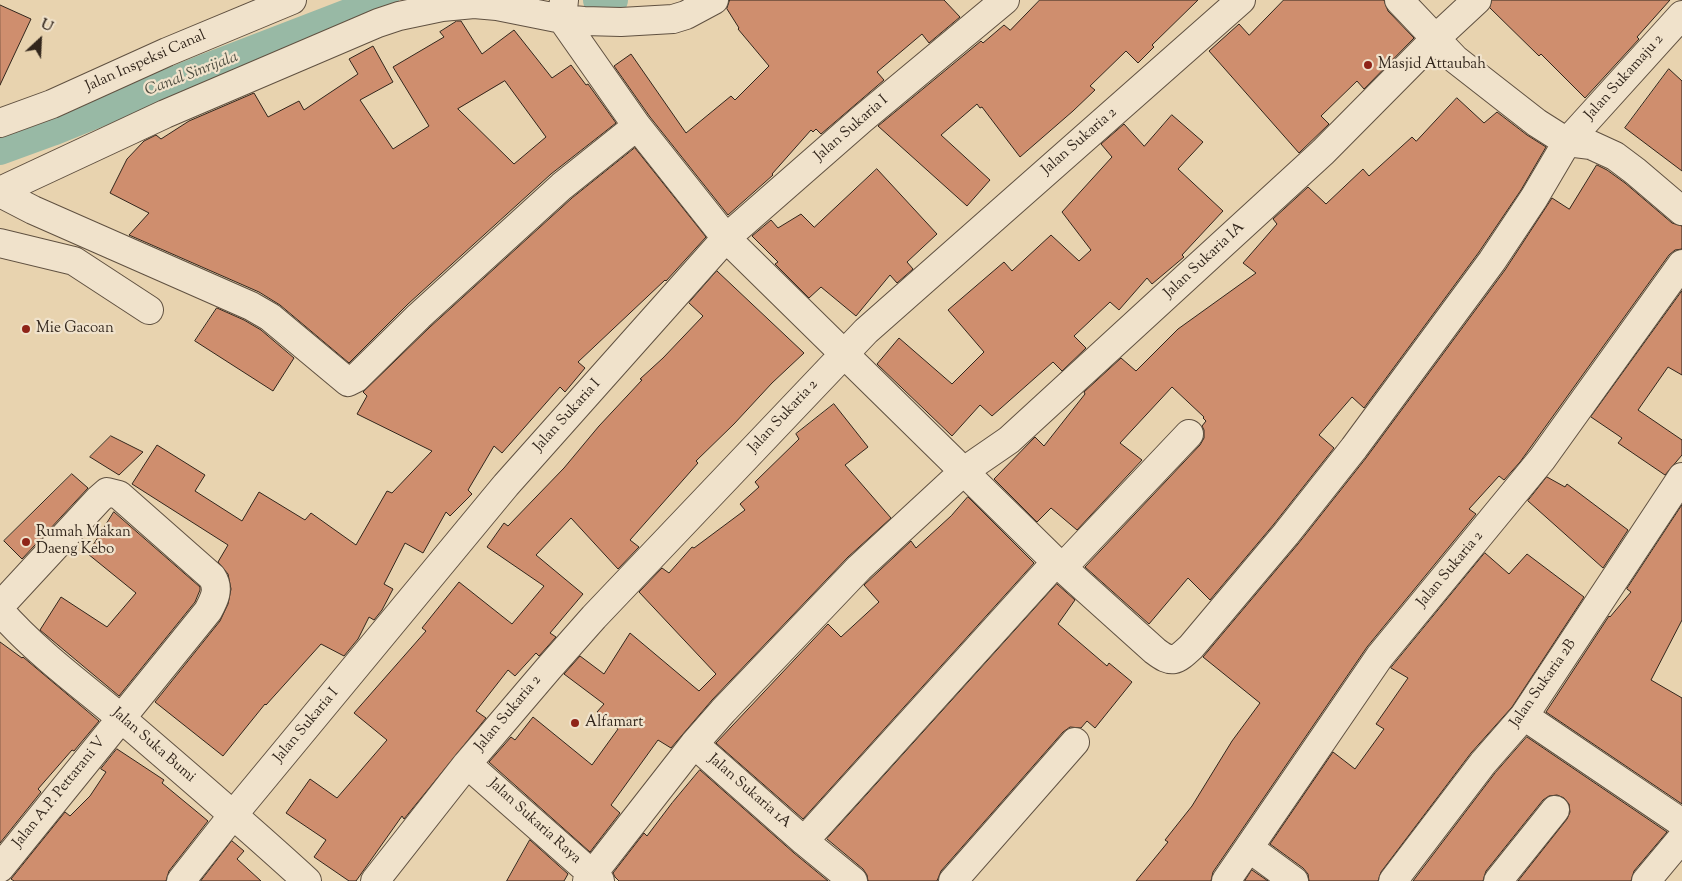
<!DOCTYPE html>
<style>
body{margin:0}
#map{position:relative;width:1682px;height:881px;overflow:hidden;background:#e8d3af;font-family:"Sorts Mill Goudy",serif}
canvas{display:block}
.north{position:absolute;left:15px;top:15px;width:50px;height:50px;-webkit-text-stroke:4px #f0e2cb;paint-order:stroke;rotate:25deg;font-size:14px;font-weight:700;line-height:20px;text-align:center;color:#32261c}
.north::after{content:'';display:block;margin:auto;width:18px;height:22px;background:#32261c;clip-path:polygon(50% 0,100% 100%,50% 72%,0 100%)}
</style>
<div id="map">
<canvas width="1682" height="881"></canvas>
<div class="north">U</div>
</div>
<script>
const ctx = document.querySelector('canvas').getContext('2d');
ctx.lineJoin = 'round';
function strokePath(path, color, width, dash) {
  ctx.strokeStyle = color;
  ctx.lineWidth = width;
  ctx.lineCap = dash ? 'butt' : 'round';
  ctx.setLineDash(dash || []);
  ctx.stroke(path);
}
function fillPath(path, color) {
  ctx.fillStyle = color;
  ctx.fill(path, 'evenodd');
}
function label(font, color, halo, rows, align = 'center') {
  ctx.font = font + ' "Sorts Mill Goudy",serif';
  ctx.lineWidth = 4.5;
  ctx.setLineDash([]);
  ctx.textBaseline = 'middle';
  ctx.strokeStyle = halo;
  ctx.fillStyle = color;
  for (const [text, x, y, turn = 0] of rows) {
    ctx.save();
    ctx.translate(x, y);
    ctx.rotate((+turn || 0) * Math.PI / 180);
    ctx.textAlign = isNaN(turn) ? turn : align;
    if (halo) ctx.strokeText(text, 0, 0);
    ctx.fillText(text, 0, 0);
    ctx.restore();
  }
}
strokePath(new Path2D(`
 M 598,0 L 613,0
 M 0,150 L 52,131 L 205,69 L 384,0`), '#98b9a5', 30);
const building = new Path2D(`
 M 730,0 L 944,0 L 960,17 L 929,43 L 922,34 L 877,72 L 884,80 L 821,134 L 816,129 L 813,132 L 811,130 L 772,174 L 773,175 L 728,215 L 650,117 L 614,66 L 631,54 L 686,133 L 731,96 L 735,100 L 769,66 L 738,29 L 739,28 L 727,9 Z
 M 1040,0 L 1198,0 L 1152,45 L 1154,47 L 1138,63 L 1126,51 L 1090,86 L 1095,90 L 1073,111 L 1020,157 L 982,107 L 980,108 L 977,104 L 941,135 L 990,180 L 967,206 L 878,126 L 981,41 L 983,43 L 1004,25 L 1010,30 Z
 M 1284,0 L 1384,0 L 1388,11 L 1414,38 L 1364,89 L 1357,81 L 1321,116 L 1329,124 L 1299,153 L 1209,51 L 1239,24 L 1249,35 Z
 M 1492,0 L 1670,0 L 1637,37 L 1639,39 L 1585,98 L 1541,54 L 1539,56 L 1490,8 Z
 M 0,5 L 31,19 L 0,85 Z
 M 457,21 L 461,21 L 482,54 L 514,30 L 552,78 L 571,65 L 586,85 L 588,84 L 616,123 L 551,174 L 408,304 L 349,363 L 280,305 L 259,292 L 129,235 L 149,213 L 110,193 L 127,159 L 144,141 L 156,135 L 161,139 L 189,121 L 254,93 L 268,117 L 299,101 L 304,110 L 358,74 L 349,59 L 373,46 L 393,82 L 360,100 L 393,149 L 429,126 L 393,67 L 444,37 L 440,32 ZM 505,81 L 546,137 L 514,164 L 458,109 Z
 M 1669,69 L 1682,81 L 1682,171 L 1625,128 Z
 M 1457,98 L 1484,123 L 1497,112 L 1527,135 L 1546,147 L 1521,190 L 1479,252 L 1364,408 L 1352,397 L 1319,435 L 1334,448 L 1274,524 L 1210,600 L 1188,578 L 1149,624 L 1085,567 L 1200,445 L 1204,438 L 1204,430 L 1202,426 L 1206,421 L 1203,418 L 1204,417 L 1172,387 L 1120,443 L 1142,460 L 1077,530 L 1051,508 L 1037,522 L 994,479 L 1035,437 L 1044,446 L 1085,394 L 1084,392 L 1121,358 L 1136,371 L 1178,329 L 1256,273 L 1243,263 L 1277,224 L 1273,219 L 1308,187 L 1326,204 L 1363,169 L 1369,176 L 1412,137 L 1416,141 Z
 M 1172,115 L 1203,142 L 1178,169 L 1223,211 L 1182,255 L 1184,257 L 1152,284 L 1147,278 L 1119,310 L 1110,302 L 1074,336 L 1086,348 L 1062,371 L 1053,362 L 992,416 L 980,405 L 952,436 L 877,364 L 899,338 L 952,384 L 984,352 L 948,310 L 1004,262 L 1012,271 L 1051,235 L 1079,261 L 1091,250 L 1062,212 L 1112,157 L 1101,144 L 1124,124 L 1144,146 Z
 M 635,148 L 706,237 L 666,281 L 665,280 L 578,362 L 585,368 L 565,392 L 560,387 L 502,453 L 494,446 L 468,490 L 472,494 L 450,516 L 446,512 L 423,553 L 405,543 L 384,584 L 393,589 L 382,610 L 374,620 L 369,617 L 358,639 L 344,656 L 321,644 L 266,705 L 265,704 L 223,756 L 155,702 L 220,621 L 228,604 L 231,589 L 228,574 L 218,562 L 228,545 L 132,484 L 157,445 L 205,475 L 195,491 L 242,521 L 259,492 L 305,520 L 311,513 L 356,545 L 387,491 L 392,493 L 432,451 L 357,414 L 367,396 L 363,392 L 430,327 L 572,198 Z
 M 1597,165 L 1607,170 L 1625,183 L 1672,223 L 1682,226 L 1682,249 L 1675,250 L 1669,255 L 1520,462 L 1504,480 L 1499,476 L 1469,509 L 1476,514 L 1367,647 L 1213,872 L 1211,881 L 1136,881 L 1168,842 L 1165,840 L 1192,806 L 1232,741 L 1260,703 L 1203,657 L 1298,544 L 1366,458 L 1505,270 L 1552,198 L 1569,209 Z
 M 877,169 L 937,234 L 907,262 L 913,269 L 897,283 L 890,275 L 856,316 L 821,287 L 809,298 L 775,264 L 778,262 L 752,236 L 771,220 L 778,228 L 801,214 L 814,227 Z
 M 717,271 L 804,353 L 772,383 L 734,424 L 696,461 L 698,463 L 676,488 L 630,540 L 639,547 L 618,569 L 571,518 L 536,555 L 583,594 L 550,633 L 556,637 L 539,656 L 536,653 L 515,676 L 508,670 L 476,711 L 486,718 L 404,819 L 402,816 L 356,881 L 349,881 L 314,857 L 326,840 L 286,813 L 310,779 L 337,798 L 387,740 L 354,713 L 426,631 L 422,628 L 459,582 L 512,624 L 544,586 L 487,547 L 504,523 L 508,526 L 564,468 L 599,426 L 642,380 L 640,379 L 663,358 L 703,316 L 689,303 Z
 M 1682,291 L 1682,375 L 1668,367 L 1638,410 L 1682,440 L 1682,455 L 1665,475 L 1618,443 L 1622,438 L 1591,417 Z
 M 217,308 L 244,320 L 261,330 L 294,358 L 273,391 L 195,341 Z
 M 834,404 L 868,447 L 845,465 L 891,518 L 848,557 L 712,700 L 671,748 L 658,740 L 611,805 L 620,813 L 590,852 L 489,762 L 511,737 L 515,740 L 533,717 L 592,765 L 618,729 L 597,712 L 604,704 L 564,674 L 580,656 L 604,674 L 630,633 L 699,691 L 716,674 L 639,592 L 662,568 L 669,573 L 692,547 L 694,548 L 745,510 L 740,504 L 759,487 L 755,482 L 799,439 L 796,434 Z
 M 111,436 L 143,452 L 119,475 L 90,457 Z
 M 72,474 L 88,488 L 22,559 L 4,541 Z
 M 1547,477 L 1565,487 L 1567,484 L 1628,530 L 1603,568 L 1528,501 Z
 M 968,497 L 1034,563 L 803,819 L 716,743 L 828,624 L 841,637 L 879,602 L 864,585 L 911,541 L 916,548 L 951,516 Z
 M 1682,505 L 1682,620 L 1651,680 L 1682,698 L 1682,804 L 1546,712 L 1609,616 L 1610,617 L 1631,592 L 1627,589 Z
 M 114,512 L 200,587 L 200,590 L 195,602 L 119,696 L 40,630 L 61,597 L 107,627 L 136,593 L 88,554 Z
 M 1485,553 L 1509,574 L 1527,554 L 1584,597 L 1512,707 L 1471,753 L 1381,872 L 1378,881 L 1309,881 L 1308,874 L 1303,868 L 1270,844 L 1333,752 L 1355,769 L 1384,729 L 1376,724 L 1408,678 L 1391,668 Z
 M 1057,584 L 1075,600 L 1058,624 L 1107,666 L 1109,663 L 1132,682 L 1095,728 L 1087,721 L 1081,728 L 1070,727 L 1063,732 L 941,871 L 937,881 L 868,881 L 867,875 L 863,869 L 827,839 Z
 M 0,642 L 22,658 L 23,657 L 99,721 L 74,751 L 72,750 L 38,789 L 41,792 L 0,843 Z
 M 1527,737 L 1667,832 L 1634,871 L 1631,881 L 1518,881 L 1567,819 L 1570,812 L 1569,804 L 1564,798 L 1557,795 L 1549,796 L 1543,800 L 1486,871 L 1483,881 L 1413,881 L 1495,773 Z
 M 117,749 L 164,780 L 162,783 L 208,821 L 169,871 L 166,881 L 14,881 L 11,879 L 65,812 L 70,816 L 90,796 L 106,772 L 101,769 Z
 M 700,770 L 794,853 L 828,881 L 619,881 L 615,877 L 613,873 L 644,833 L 647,836 L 672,803 Z
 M 530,840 L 568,874 L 564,881 L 507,881 Z
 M 232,841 L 244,851 L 237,859 L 261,881 L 201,881 Z
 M 1252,870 L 1268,881 L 1245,881 Z`);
fillPath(building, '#cf8e6e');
strokePath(building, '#32261c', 1);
const minor = new Path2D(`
 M 564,0 L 562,19 L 637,126 L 726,238 L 1056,562 L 1155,651 C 1172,664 1176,661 1191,647 L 1286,534 L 1354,448 L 1492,261 L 1534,198 L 1567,142 L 1682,15
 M 1399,0 L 1455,59 L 1537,123 L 1567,142 L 1591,145 L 1615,156 L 1635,171 L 1682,211
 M 0,123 L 52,104 L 167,52 L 292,0
 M 0,191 L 165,114 L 378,23 L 399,16 L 442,7 L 474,4 L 497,6 L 562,19 L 584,21 L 621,22 L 673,19 L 686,15 L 714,0
 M 0,193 L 33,210 L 251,306 L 270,317 L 348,382 L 356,378 L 419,316 L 562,186 L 637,126
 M 0,243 L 74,261 L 149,310
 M 1063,567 L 1189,434
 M 0,606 L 99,499 L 107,492 L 119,495 L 212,577 C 220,589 214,600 208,611 L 0,868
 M 0,611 C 36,652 80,684 122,719 C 184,772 247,826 307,881
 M 1524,716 L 1682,823
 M 694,744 L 804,841
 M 467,764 L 600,881
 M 1249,848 L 1294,881
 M 181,881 L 233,815 L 506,485 L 726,238 L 862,119 L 1005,0
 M 375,881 L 467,764 L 548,669 L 594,617 L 866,331 L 1241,0
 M 587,881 L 694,744 L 723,711 L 859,568 L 964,471 L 1009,440 L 1191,273 L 1323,152 L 1435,39 L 1477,0
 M 853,881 L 804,841 L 1056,562
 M 953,881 L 1075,742
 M 1226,881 L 1380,656 L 1542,459 L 1682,264
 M 1393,881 L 1483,763 L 1524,716 L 1682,477
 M 1498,881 L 1555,810
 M 1646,881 L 1682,838`);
strokePath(minor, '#605141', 30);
strokePath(minor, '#f0e2cb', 28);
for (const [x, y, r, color] of [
 [1368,65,5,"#8f2418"],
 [26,329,5,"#8f2418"],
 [26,542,5,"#8f2418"],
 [575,723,5,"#8f2418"]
]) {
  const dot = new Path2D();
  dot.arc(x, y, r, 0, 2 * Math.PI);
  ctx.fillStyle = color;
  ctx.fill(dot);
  strokePath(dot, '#f0e2cb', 2);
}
label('15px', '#32261c', '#f0e2cb', [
 ["Jalan Inspeksi Canal",146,62,-24],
 ["Jalan Sukamaju 2",1625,78,-48],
 ["Jalan Sukaria I",852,129,-41],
 ["Jalan Sukaria 2",1080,142,-41],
 ["Jalan Sukaria IA",1205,261,-43],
 ["Jalan Sukaria I",568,416,-48],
 ["Jalan Sukaria 2",784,417,-47],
 ["Jalan Sukaria 2",1451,570,-50],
 ["Jalan Sukaria 2B",1544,684,-55],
 ["Jalan Sukaria 2",509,714,-50],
 ["Jalan Sukaria I",307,726,-50],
 ["Jalan Suka Bumi",153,746,41],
 ["Jalan Sukaria 1A",749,792,41],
 ["Jalan A.P. Pettarani V",60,793,-51],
 ["Jalan Sukaria Raya",534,822,42]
]);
label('15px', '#32261c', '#f0e2cb', [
 ["Masjid Attaubah",1378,65],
 ["Mie Gacoan",36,329],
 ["Rumah Makan",36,533],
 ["Daeng Kebo",36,550],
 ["Alfamart",585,723]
], 'left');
label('italic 16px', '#4c4b3e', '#f0e2cb', [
 ["Canal Sinrijala",192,75,-21]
]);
</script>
